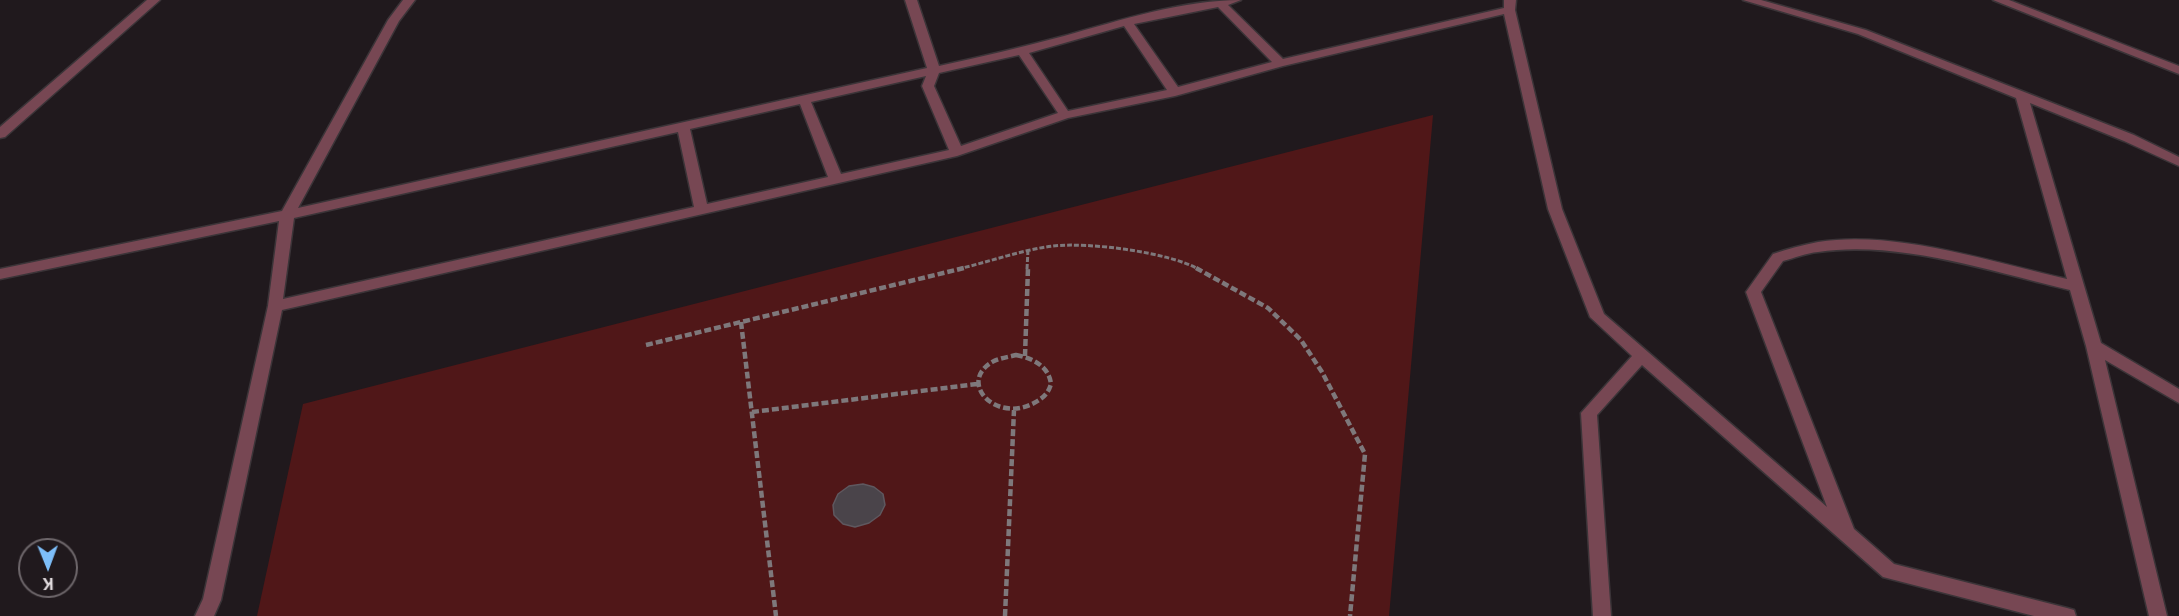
<!DOCTYPE html>
<style>
body{margin:0}
#map{position:relative;width:2179px;height:616px;overflow:hidden;background:#20191d;font-family:"IBM Plex Sans",sans-serif}
canvas{display:block}
.north{position:absolute;left:18px;top:538px;width:60px;height:60px;box-sizing:border-box;background:#20191d;border:2px solid #6d666a;border-radius:50%;rotate:179deg;font-size:16px;font-weight:700;line-height:24px;text-align:center;color:#e0dadd}
.north::after{content:'';display:block;margin:auto;width:21px;height:27px;background:#7dbef9;clip-path:polygon(50% 0,100% 100%,50% 72%,0 100%)}
</style>
<div id="map">
<canvas width="2179" height="616"></canvas>
<div class="north">K</div>
</div>
<script>
const ctx = document.querySelector('canvas').getContext('2d');
ctx.lineJoin = 'round';
function fillPath(path, color) {
  ctx.fillStyle = color;
  ctx.fill(path, 'evenodd');
}
function strokePath(path, color, width, dash) {
  ctx.strokeStyle = color;
  ctx.lineWidth = width;
  ctx.lineCap = dash ? 'butt' : 'round';
  ctx.setLineDash(dash || []);
  ctx.stroke(path);
}
fillPath(new Path2D(`
 M 1433,115 L 1389,616 L 257,616 L 303,404 Z`), '#501718');
const building = new Path2D(`
 M 863,484 L 874,487 L 883,494 L 885,505 L 880,515 L 869,523 L 855,527 L 843,524 L 834,515 L 833,505 L 838,494 L 849,486 Z`);
fillPath(building, '#4a444a');
strokePath(building, '#5f585f', 1.5);
const street = new Path2D(`
 M 147,0 L 160,0 L 5,137 L 0,138 L 0,127 Z
 M 403,0 L 415,0 L 399,21 L 298,208 L 927,68 L 905,0 L 917,0 L 939,66 C 981,57 1023,47 1064,36 C 1121,20 1182,0 1241,0 L 1228,5 L 1283,59 L 1504,8 L 1504,0 L 1516,0 L 1515,10 L 1562,209 L 1604,314 L 1827,507 L 1746,292 L 1773,254 C 1787,249 1803,245 1818,242 C 1897,230 1990,262 2067,279 L 2016,98 L 1858,34 L 1743,0 L 1761,0 L 1866,30 L 2134,135 L 2179,157 L 2179,166 L 2124,141 L 2030,103 L 2101,343 L 2179,389 L 2179,403 L 2105,360 L 2167,616 L 2149,616 L 2086,346 L 2070,290 C 1992,272 1899,240 1818,252 C 1806,253 1795,258 1783,261 L 1761,292 L 1854,529 L 1894,564 L 2067,608 L 2074,610 L 2076,616 L 2034,616 L 1883,577 L 1642,365 L 1597,415 L 1611,616 L 1593,616 L 1581,413 L 1632,356 L 1590,317 L 1548,209 L 1504,14 L 1283,66 L 1175,96 L 1068,118 L 957,156 L 282,310 L 221,600 L 214,616 L 195,616 L 203,599 L 268,306 L 279,221 L 0,279 L 0,269 L 282,211 L 388,20 ZM 1218,7 L 1272,62 L 1178,87 L 1134,24 ZM 1124,26 L 1167,90 L 1068,111 L 1029,53 ZM 1019,55 L 1058,113 L 961,146 L 934,86 L 939,73 ZM 926,76 L 922,86 L 949,150 L 841,174 L 811,102 ZM 800,104 L 828,177 L 707,204 L 690,129 ZM 678,132 L 694,207 L 283,299 L 294,218 Z
 M 1993,0 L 2009,0 L 2179,66 L 2179,74 Z`);
strokePath(street, '#3b3438', 3);
strokePath(new Path2D(`
 M 958,269 C 989,262 1021,250 1053,246 C 1088,242 1168,252 1198,269
 M 1027,269 L 1028,250`), '#7e787b', 3, [5, 2]);
strokePath(new Path2D(`
 M 1196,268 L 1268,308 L 1301,340 L 1322,372 L 1365,454 L 1350,616
 M 741,322 L 776,616
 M 646,345 L 964,268
 M 1016,355 C 1032,358 1049,366 1051,384 C 1048,394 1043,398 1034,403 C 995,424 956,381 994,361 C 1000,358 1009,357 1016,355 Z
 M 1025,356 L 1028,268
 M 752,412 L 977,384
 M 1005,616 L 1014,410`), '#7e787b', 4.5, [7, 3]);
fillPath(street, '#774753');
</script>
